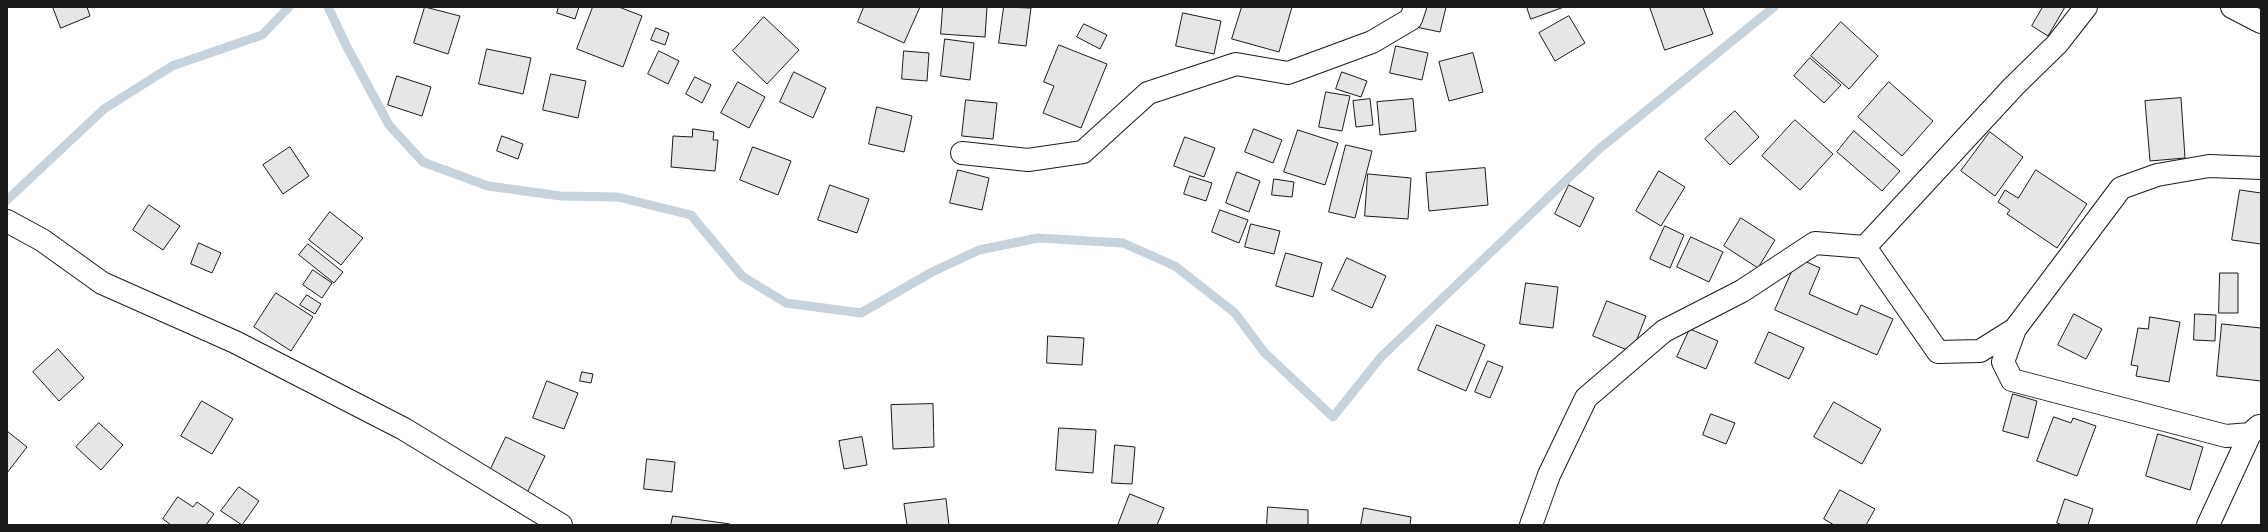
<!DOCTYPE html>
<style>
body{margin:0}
#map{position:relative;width:2268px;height:532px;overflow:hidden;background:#fff;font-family:Cabin,sans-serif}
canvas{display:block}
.frame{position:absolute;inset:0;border:8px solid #1a1a1a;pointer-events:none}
</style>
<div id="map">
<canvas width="2268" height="532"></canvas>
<div class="frame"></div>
</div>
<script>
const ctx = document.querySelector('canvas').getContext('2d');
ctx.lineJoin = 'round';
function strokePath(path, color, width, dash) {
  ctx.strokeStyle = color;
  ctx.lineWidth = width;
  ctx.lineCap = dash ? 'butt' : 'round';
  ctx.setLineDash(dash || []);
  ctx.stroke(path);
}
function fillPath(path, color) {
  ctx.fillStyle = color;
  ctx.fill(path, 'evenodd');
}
strokePath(new Path2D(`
 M 328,7 L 347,47 L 389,125 L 423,162 L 488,186 L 561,196 L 618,197 L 691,215 L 742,276 L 786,303 L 861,313 L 932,272 L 979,250 L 1038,238 L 1123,243 L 1175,266 L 1235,313 L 1264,352 L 1333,417 L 1381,357 L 1598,150 L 1774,7
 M 7,200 L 104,109 L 172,66 L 262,35 L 289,7`), '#c6d2dc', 9);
const building = new Path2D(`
 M 53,7 L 87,7 L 90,16 L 61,28 Z
 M 425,7 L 460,16 L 448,54 L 414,43 Z
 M 559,7 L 579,7 L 575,19 L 557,13 Z
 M 593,7 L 619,7 L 642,16 L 623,67 L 577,49 Z
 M 864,7 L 920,7 L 904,43 L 858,22 Z
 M 943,7 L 987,7 L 985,37 L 941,34 Z
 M 1004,7 L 1031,8 L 1026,46 L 999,43 Z
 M 1242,7 L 1292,7 L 1279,52 L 1232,39 Z
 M 1421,7 L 1446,7 L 1440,32 L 1416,27 Z
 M 1527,7 L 1564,7 L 1531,19 Z
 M 1650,7 L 1703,7 L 1713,34 L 1665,50 Z
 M 2043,7 L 2065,7 L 2048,36 L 2032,26 Z
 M 1183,13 L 1221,21 L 1214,54 L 1176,46 Z
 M 1569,16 L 1585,43 L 1555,61 L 1539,33 Z
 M 764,17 L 799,50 L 767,84 L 733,51 Z
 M 1841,22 L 1878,56 L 1849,89 L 1811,56 Z
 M 1084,24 L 1107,35 L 1100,49 L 1077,37 Z
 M 656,28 L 669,33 L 665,45 L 651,40 Z
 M 945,39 L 974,43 L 970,80 L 941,76 Z
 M 1059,45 L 1107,64 L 1081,128 L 1043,113 L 1054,86 L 1044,82 Z
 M 1396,46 L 1428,53 L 1422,80 L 1390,73 Z
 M 487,49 L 531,58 L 523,94 L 479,84 Z
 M 659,51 L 679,61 L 668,84 L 648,74 Z
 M 904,51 L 929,53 L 927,81 L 902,79 Z
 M 1473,53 L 1483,92 L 1449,101 L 1439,62 Z
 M 1810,58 L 1841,85 L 1824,103 L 1794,76 Z
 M 794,72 L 826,88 L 813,118 L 780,102 Z
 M 1342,72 L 1367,81 L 1361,97 L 1336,89 Z
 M 551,74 L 586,81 L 578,118 L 543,110 Z
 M 397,76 L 431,87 L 422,116 L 388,105 Z
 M 695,77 L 711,85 L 702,103 L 686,94 Z
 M 738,82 L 765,97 L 749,128 L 721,113 Z
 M 1889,82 L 1933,121 L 1902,156 L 1858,117 Z
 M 1326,92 L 1350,96 L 1342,131 L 1319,127 Z
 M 2181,98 L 2185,158 L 2150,161 L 2145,101 Z
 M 1370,99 L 1373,125 L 1356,127 L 1353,101 Z
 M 1413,99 L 1416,131 L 1380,135 L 1377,102 Z
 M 966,100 L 997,103 L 993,139 L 962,136 Z
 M 877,107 L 912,116 L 904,152 L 869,144 Z
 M 1735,111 L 1759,137 L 1730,165 L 1705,139 Z
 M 1795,120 L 1833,154 L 1800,190 L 1762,156 Z
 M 693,129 L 714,132 L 713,140 L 718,140 L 715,171 L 671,167 L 673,136 L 692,137 Z
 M 1254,129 L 1282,140 L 1273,163 L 1245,152 Z
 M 1298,130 L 1338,143 L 1325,185 L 1284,172 Z
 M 1854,131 L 1900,171 L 1882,191 L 1837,152 Z
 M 1990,132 L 2023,157 L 1995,196 L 1961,171 Z
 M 502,136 L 523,144 L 518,159 L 497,151 Z
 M 1185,137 L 1215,148 L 1204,177 L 1174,166 Z
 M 1346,145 L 1372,151 L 1355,218 L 1329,212 Z
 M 290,147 L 309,176 L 283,194 L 263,165 Z
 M 753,147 L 791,161 L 778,195 L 740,180 Z
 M 1485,168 L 1488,205 L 1429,211 L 1426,173 Z
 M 958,170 L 989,178 L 982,210 L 950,203 Z
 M 2036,170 L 2087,204 L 2057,248 L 2007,214 L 2010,210 L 1998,202 L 2005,190 L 2018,198 Z
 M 1659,171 L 1685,187 L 1661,226 L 1636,211 Z
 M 1237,172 L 1260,181 L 1249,212 L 1226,203 Z
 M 1368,174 L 1411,178 L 1408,219 L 1365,216 Z
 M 1190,176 L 1212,183 L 1206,201 L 1184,194 Z
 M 1274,179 L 1294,182 L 1292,197 L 1272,195 Z
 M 830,185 L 869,199 L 857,233 L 818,220 Z
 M 1569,185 L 1594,198 L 1580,227 L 1555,214 Z
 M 2240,190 L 2261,193 L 2261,244 L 2232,240 Z
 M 149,205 L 180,226 L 163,250 L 133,230 Z
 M 1220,210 L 1248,220 L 1239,243 L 1212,232 Z
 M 330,212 L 363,238 L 341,265 L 309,240 Z
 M 1741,218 L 1775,240 L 1758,268 L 1724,246 Z
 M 1251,224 L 1280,231 L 1274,254 L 1245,247 Z
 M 1665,226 L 1684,235 L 1670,268 L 1650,259 Z
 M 1691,237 L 1723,252 L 1709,282 L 1677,267 Z
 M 199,243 L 221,253 L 212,273 L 191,264 Z
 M 308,244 L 343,272 L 334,283 L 299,255 Z
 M 1286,253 L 1322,263 L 1313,297 L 1276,286 Z
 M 1347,258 L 1386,276 L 1372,308 L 1332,290 Z
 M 1798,258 L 1820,268 L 1809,294 L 1857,315 L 1861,305 L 1893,319 L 1877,355 L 1775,310 Z
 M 313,270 L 332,283 L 322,298 L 303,285 Z
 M 2220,273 L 2238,273 L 2238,313 L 2219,313 Z
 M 1526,283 L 1558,287 L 1553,328 L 1520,324 Z
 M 276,293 L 313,317 L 291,351 L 254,327 Z
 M 307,295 L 321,304 L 315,314 L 300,305 Z
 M 1607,301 L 1646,316 L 1632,352 L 1593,336 Z
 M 2074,314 L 2102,329 L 2086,359 L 2058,345 Z
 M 2195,314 L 2216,315 L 2215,341 L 2194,340 Z
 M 2150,317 L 2180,322 L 2169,382 L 2136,376 L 2138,366 L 2131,365 L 2138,328 L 2148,329 Z
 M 2222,324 L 2261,328 L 2261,381 L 2217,376 Z
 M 1437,325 L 1485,345 L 1466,391 L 1418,370 Z
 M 1690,329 L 1718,341 L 1706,369 L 1677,357 Z
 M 1769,332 L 1804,348 L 1789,379 L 1755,363 Z
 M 1048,336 L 1084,338 L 1082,365 L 1047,363 Z
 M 58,349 L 84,378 L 59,401 L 33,372 Z
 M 1488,361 L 1503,367 L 1490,398 L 1475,392 Z
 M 582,372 L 593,374 L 591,383 L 580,381 Z
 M 547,381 L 578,393 L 564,429 L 533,418 Z
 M 2013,394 L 2037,401 L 2028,438 L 2003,431 Z
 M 202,401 L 233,419 L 212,454 L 181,436 Z
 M 1834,402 L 1881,429 L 1862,464 L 1814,437 Z
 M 933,404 L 934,447 L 893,449 L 891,405 Z
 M 1711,414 L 1735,423 L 1726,444 L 1703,435 Z
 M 2054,417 L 2071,423 L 2073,418 L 2096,426 L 2077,476 L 2037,461 Z
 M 99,423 L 123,445 L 101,470 L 76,447 Z
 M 1059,428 L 1096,430 L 1093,473 L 1056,470 Z
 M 7,431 L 27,447 L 7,473 Z
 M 2158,434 L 2203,447 L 2190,490 L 2146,476 Z
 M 506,437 L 545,456 L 527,493 L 488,475 Z
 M 862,437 L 867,465 L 844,469 L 839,441 Z
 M 1115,445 L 1135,447 L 1132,484 L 1112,483 Z
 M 647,459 L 675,462 L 672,492 L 644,489 Z
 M 239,487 L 259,501 L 242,525 L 221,511 Z
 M 1840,490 L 1875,509 L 1866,525 L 1834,525 L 1824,519 Z
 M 1130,494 L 1164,508 L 1157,525 L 1118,525 Z
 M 178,497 L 193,507 L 197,502 L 214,514 L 206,525 L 171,525 L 163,519 Z
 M 946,499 L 949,525 L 907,525 L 904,504 Z
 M 2065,499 L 2093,509 L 2088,525 L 2062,525 L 2057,523 Z
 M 1268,507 L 1308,510 L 1308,525 L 1267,525 Z
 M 1364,508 L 1411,517 L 1410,525 L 1361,525 Z
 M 673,516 L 730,524 L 730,525 L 671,525 Z`);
fillPath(building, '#e6e6e6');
strokePath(building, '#1a1a1a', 1);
const street = new Path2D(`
 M 2232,7 L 2261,22
 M 962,153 L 1028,160 L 1083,152 L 1148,93 L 1236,64 L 1288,73 L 1372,42 L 1411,19 L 1415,7
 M 7,221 L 42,240 L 102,283 L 235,342 L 404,429 L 561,525
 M 1865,247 L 1938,352 L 1980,351 L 2015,329 L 2121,188 L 2157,175 L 2209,166 L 2261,168
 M 1865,247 L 2014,86 L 2057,44 L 2086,7
 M 2015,329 L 2003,362 L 2012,380 L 2226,436 L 2250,434
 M 1531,525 L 1549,475 L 1586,398 L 1664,331 L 1742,291 L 1815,243 L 1865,247
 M 2208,525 L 2250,434 L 2259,426`);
strokePath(street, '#1a1a1a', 24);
strokePath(street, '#fff', 22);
</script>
